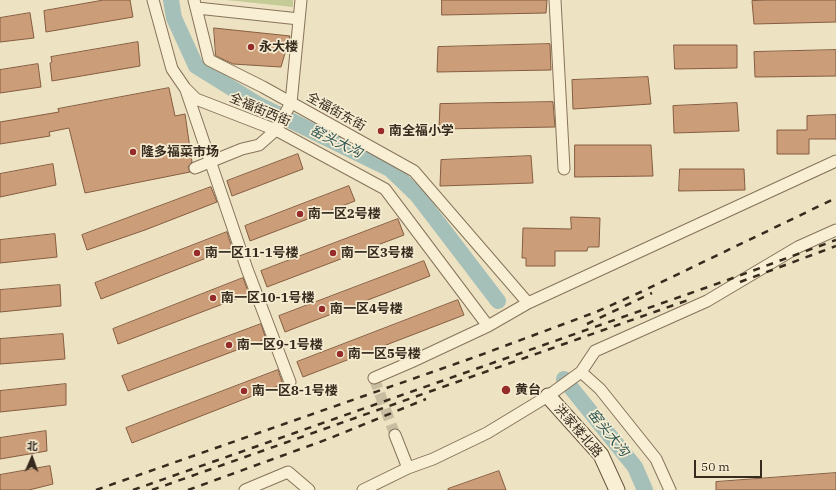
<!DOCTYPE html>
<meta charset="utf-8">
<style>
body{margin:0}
#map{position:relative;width:836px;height:490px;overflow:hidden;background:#ede2c2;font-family:"IBM Plex Serif","Noto Sans SC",serif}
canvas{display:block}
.north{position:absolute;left:12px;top:438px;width:40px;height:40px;-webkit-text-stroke:3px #f5ecd2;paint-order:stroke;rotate:2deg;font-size:11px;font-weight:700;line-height:16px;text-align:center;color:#372b1e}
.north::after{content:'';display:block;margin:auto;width:14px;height:18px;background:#372b1e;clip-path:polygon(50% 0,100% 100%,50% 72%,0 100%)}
.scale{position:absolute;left:694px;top:460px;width:68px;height:18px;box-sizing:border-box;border:2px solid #372b1e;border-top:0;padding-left:5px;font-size:12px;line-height:14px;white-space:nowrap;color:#372b1e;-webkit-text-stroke:3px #f5ecd2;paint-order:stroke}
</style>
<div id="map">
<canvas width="836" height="490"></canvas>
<div class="north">北</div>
<div class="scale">50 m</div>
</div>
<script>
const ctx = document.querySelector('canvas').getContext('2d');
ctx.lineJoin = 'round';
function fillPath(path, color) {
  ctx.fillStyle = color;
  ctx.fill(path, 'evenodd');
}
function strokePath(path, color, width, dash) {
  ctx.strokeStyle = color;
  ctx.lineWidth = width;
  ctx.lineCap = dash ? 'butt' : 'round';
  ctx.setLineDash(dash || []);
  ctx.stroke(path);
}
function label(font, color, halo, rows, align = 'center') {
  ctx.font = font + ' "IBM Plex Serif","Noto Sans SC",serif';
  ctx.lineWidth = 3.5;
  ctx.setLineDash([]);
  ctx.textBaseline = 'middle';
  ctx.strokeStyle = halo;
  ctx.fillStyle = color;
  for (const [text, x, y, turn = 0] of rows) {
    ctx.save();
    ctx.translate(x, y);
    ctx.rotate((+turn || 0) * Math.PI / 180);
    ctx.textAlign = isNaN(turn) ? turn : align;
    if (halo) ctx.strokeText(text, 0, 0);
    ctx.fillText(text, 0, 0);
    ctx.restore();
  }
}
fillPath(new Path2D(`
 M 227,0 L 293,0 L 293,7 Z`), '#c4cb96');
strokePath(new Path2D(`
 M 171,0 L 174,18 L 196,66 L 259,105 L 390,169 L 417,195 L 498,301
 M 564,379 L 635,467 L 645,490`), '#a5c0b9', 16);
const building = new Path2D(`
 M 104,0 L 130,0 L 133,17 L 46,32 L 44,11 Z
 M 442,0 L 547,0 L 546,13 L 442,15 Z
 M 769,0 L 836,0 L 836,22 L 754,24 L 752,1 Z
 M 30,13 L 34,38 L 0,42 L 0,18 Z
 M 214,28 L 290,36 L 281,67 L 233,64 L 216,56 Z
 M 138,42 L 140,66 L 52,81 L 50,63 L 52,62 L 51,57 Z
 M 550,44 L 551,70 L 437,72 L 438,47 Z
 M 674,45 L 737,45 L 737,68 L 675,69 Z
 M 836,50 L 836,76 L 755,77 L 754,52 Z
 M 38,64 L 41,87 L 0,93 L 0,70 Z
 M 648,77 L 651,104 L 573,109 L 572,80 Z
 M 169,88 L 175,116 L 185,114 L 192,162 L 188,167 L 190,172 L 85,193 L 69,128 L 49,132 L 50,136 L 0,144 L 0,122 L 59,112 L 58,109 Z
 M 553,102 L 555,127 L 439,129 L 440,104 Z
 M 737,103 L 739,131 L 674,133 L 673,106 Z
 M 836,115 L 836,139 L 809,139 L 809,154 L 777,154 L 777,130 L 807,130 L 807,116 Z
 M 575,145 L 651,145 L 653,176 L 575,177 Z
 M 298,154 L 303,169 L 232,196 L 227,181 Z
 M 531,156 L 533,183 L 440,186 L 441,160 Z
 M 53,164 L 56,185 L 0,197 L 0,174 Z
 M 680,169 L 744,169 L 745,190 L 679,191 Z
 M 349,186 L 355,201 L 250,241 L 245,226 Z
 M 211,187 L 217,202 L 145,230 L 87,250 L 82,235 Z
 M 571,217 L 600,218 L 599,247 L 588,247 L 587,251 L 555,251 L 555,266 L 526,266 L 526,258 L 522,258 L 523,228 L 571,229 Z
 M 398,219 L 404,235 L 267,287 L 261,271 Z
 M 227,232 L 232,248 L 101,299 L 95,283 Z
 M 55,234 L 57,257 L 0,263 L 0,240 Z
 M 424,261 L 430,276 L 285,332 L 279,316 Z
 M 243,278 L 249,294 L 118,344 L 113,329 Z
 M 60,285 L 61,306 L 0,312 L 0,290 Z
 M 458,300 L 464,315 L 303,377 L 297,362 Z
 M 261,324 L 266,339 L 128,391 L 122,376 Z
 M 63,334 L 65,359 L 0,364 L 0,339 Z
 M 278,370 L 283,384 L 132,443 L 126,428 Z
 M 66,384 L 66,405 L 0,412 L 0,391 Z
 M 46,431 L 47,451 L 0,459 L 0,438 Z
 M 50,466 L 53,484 L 29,490 L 0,490 L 0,475 Z
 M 499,471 L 506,490 L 448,490 L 448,489 Z
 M 836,473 L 836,490 L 716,490 L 716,482 Z`);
fillPath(building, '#cb9d78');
strokePath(building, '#865d40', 1);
strokePath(new Path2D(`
 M 374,378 L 395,435`), '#c9bda1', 11, [11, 5.5]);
const street = new Path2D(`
 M 153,0 L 172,69 L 185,88 L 196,99 L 276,130 L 385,189 L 488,326
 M 194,0 L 209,60 L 263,87 L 414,171 L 528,303
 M 555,0 L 564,169
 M 197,8 L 299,19
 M 186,90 L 247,269 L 290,382
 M 195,168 L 242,149 L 259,145 L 276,130 L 291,103 L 301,0
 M 581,372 L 600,389 L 656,459 L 670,490
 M 374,378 L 411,362 L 488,326 L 528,303 L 836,161
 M 395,435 L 408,468 L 433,459 L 487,433 L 548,396 L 581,372 L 595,351 L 707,301 L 798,247 L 836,230
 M 245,490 L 288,472 L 309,490
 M 363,490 L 408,468`);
const secondary = new Path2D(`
 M 548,396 L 601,455 L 617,490`);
strokePath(street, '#87735a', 13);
strokePath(secondary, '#69543d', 17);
strokePath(street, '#f8efd5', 11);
strokePath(secondary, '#f8efd5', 15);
strokePath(new Path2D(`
 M 740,282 L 836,246
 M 587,324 L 652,293
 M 96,490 L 475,357 L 596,312 L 643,291 L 836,198
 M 133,490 L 722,282 L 836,240
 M 152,490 L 691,299
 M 188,490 L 328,439 L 426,399`), '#372b1e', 2.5, [7, 7]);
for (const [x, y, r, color] of [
 [251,47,4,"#962c2a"],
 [381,131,4,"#962c2a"],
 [133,152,4,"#962c2a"],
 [300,214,4,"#962c2a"],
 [197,253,4,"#962c2a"],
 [333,253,4,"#962c2a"],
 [213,298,4,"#962c2a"],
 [322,309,4,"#962c2a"],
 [229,345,4,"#962c2a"],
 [340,354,4,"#962c2a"],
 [506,390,5,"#962c2a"],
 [244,391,4,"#962c2a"]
]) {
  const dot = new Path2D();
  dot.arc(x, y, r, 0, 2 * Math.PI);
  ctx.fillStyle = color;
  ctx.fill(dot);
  strokePath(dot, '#f5ecd2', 1.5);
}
label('bold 13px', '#372b1e', '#f5ecd2', [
 ["永大楼",259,47],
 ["南全福小学",389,131],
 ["隆多福菜市场",141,152],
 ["南一区2号楼",308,214],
 ["南一区11-1号楼",205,253],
 ["南一区3号楼",341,253],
 ["南一区10-1号楼",221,298],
 ["南一区4号楼",330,309],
 ["南一区9-1号楼",237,345],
 ["南一区5号楼",348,354],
 ["黄台",515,390],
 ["南一区8-1号楼",252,391]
], 'left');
label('13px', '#372b1e', '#f5ecd2', [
 ["全福街西街",260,110,23],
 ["全福街东街",336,112,29],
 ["洪家楼北路",578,431,49]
]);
label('italic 14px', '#2d5755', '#f5ecd2', [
 ["窑头大沟",336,142,26],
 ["窑头大沟",608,433,51]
]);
</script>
